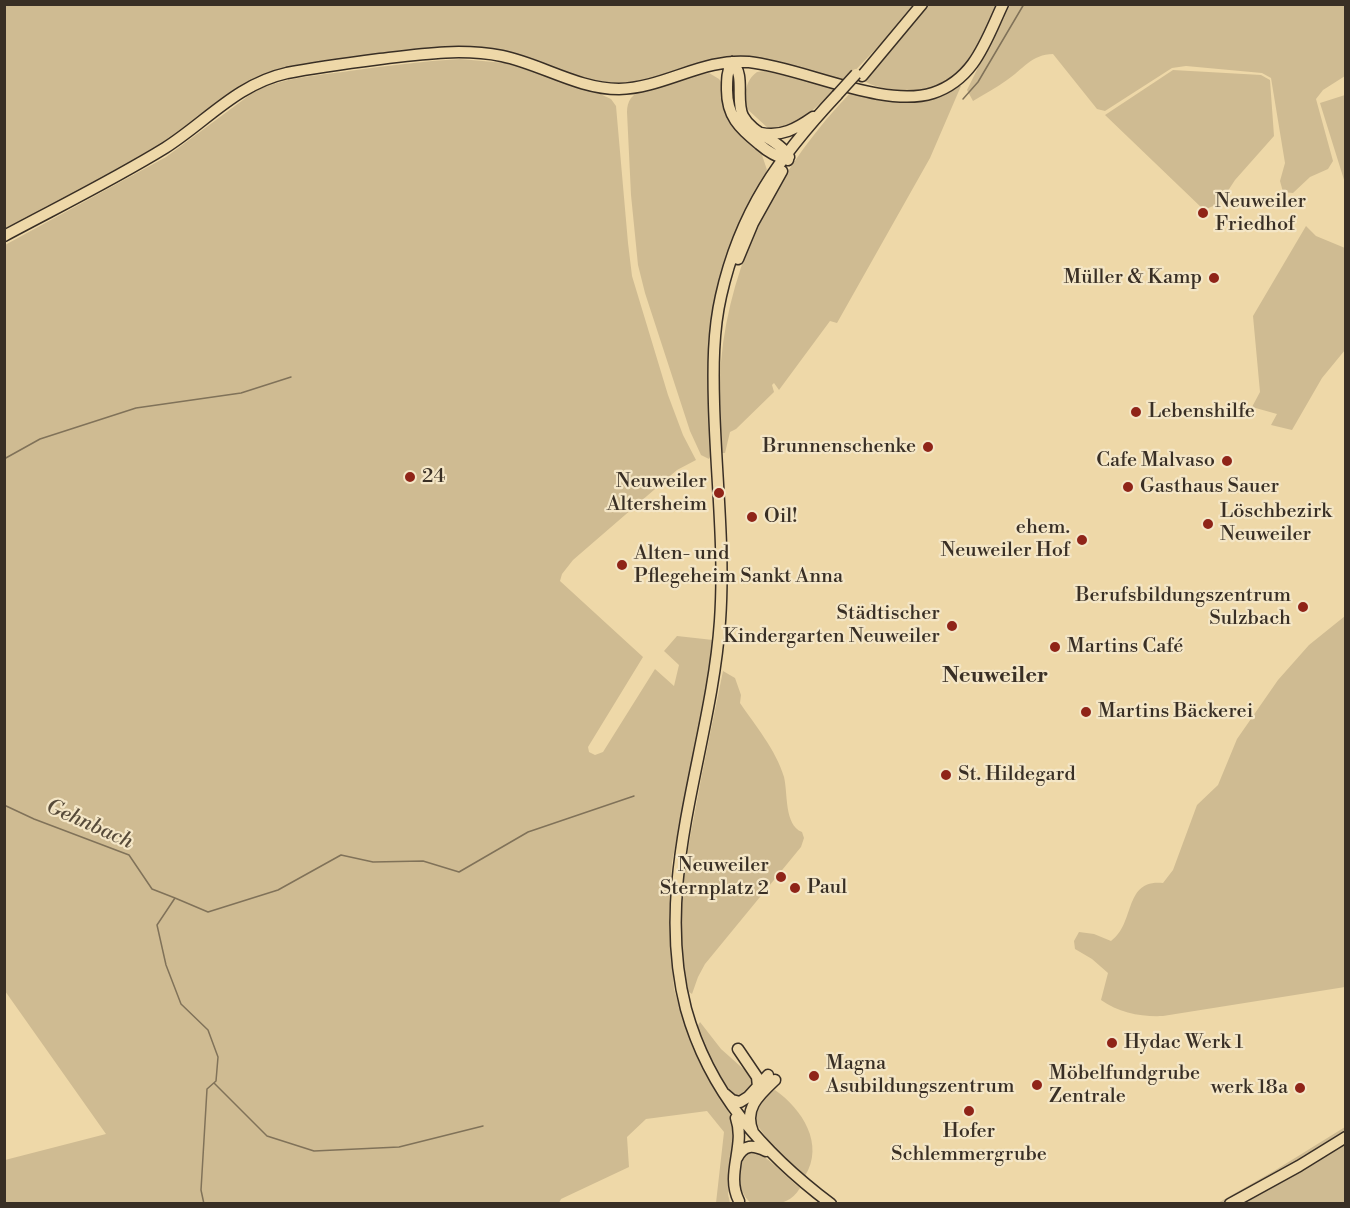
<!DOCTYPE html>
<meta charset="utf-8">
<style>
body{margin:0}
#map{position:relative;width:1350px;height:1208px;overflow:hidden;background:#eed8a8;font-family:"Libre Bodoni",serif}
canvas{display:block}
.frame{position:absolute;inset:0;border:6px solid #392f25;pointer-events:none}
</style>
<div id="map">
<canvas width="1350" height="1208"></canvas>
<div class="frame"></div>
</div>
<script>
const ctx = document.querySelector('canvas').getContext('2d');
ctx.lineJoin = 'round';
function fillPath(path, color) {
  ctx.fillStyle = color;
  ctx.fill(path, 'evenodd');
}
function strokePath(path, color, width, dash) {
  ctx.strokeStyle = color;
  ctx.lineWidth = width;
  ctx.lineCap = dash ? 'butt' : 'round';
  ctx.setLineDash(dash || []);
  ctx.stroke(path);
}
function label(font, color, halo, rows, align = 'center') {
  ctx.font = font + ' "Libre Bodoni",serif';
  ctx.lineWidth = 4.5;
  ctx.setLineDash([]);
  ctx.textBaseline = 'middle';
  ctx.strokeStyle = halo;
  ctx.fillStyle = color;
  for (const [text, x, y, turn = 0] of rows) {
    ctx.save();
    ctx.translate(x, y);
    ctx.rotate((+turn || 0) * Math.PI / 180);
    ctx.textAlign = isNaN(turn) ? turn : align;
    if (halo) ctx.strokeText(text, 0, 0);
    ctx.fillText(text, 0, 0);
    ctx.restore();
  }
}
fillPath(new Path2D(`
 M 5,5 L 918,5 L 846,80 L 759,60 L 618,86 L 593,82 L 500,51 L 475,47 L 442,49 L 282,71 L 136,163 L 5,232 Z
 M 929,5 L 999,5 C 977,52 963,97 899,90 C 887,89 873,87 863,80 Z
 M 1009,5 L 1345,5 L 1345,76 L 1323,90 L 1316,99 L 1333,161 L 1328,169 L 1310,177 L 1293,193 L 1283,192 L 1280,181 L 1285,163 L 1271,78 L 1262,73 L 1186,66 L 1172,68 L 1105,111 L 1097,109 L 1053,54 C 1032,54 1022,70 1007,80 C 996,88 984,94 973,101 L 967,90 Z
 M 460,59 L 505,63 L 600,94 L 611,99 L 616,106 L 628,243 L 632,276 L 668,395 L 683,435 L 696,460 L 677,470 L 573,560 L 562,574 L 560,581 L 643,657 L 588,747 L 589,752 L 595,755 L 603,752 L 655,669 L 674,686 L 679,665 L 664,651 L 677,636 L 713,640 L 709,678 L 672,862 L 669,918 L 674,989 L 690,1041 L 702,1068 L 737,1126 L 728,1194 L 730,1203 L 716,1203 L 724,1132 L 707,1111 L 646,1119 L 627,1137 L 629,1167 L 561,1199 L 559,1203 L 5,1204 L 5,1160 L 106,1134 L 5,991 L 5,245 L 166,157 L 251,94 C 280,77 316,76 349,71 C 386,66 423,61 460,59 Z
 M 1173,70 L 1261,75 L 1270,80 L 1274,136 L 1235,180 L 1220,203 L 1204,210 L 1105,115 Z
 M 764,71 L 833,87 L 835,90 L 794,127 L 770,130 L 745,107 C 745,93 745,81 757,72 Z
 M 709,73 L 719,79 L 723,85 L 762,155 L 767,170 L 725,270 L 711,455 L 709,459 L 701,455 L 690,431 L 645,293 L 638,265 L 631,195 L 627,112 C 627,107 628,102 631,98 C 643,85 691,76 709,73 Z
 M 957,86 L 961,86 L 930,158 L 837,323 L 830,321 L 779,390 L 774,383 L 772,385 L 774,392 L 736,429 L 730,432 L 725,453 L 722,453 C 721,423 719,392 721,362 C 731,256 779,167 852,91 L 902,100 Z
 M 1345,95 L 1346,95 L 1345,183 L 1320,103 Z
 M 1306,226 L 1316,236 L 1345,248 L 1345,350 L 1322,378 L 1292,430 L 1271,425 L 1277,414 L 1252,407 L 1260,392 L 1253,316 Z
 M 1345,616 L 1345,987 L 1163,1016 C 1142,1017 1119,1013 1101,1000 L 1108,973 L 1092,959 L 1075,949 L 1074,941 L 1079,932 L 1094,934 L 1111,941 C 1136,923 1123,879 1163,883 L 1173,870 L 1197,805 L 1218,785 L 1237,739 L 1278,680 L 1309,645 Z
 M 723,671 L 735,678 L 741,695 L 740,703 C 755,725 776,750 784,777 C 788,793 784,825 802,832 L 804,838 L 801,847 L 705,964 L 698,977 L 692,994 L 689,992 C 672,930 684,868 696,806 C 704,761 714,716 723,671 Z
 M 700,1022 L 721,1049 L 757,1081 L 748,1092 L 737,1098 C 716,1079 707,1053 697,1027 Z
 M 775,1090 C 802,1109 825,1144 805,1176 L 770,1143 L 755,1122 C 753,1109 763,1095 775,1090 Z
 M 1345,1127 L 1345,1203 L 1216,1204 L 1274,1171 Z
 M 750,1151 C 764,1151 788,1179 800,1188 C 788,1208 772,1203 751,1203 C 736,1190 735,1166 750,1151 Z`), '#cfbb92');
strokePath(new Path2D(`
 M 963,99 L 978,82 L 1024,4
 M 4,459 L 40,439 L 136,408 L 241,393 L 291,377
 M 4,805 L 34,819 L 129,855 L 152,889 L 175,898 L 157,925 L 166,965 L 181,1004 L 208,1030 L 218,1057 L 216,1081 L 207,1089 L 201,1190 L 204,1204
 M 175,898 L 208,912 L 278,890 L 341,855 L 373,862 L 423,861 L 459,872 L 528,832 L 634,796
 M 214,1083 L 267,1136 L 314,1151 L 399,1147 L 483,1126`), '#807259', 1.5);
const major = new Path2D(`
 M 732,62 C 727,71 727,79 727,90 C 727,116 739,128 759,144 C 767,151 777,157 788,160
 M 732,62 C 746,75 735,100 743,116 C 753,135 779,139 789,157
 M 862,76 L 922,4
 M 761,133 C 781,137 796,129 813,117
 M 4,236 C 58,207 113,180 165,148 C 206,122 237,84 287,73 C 318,67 349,63 380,59 C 421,54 461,48 502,56 C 541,64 578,89 619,89 C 664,88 703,58 749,62 C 801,67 883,109 933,93 C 975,79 986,40 1003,4
 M 738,259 L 753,223 L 782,171
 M 738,1049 L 757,1077 L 758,1087
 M 725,1094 L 732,1100 L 740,1102 L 748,1097 L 768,1075
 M 736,1118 C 746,1146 725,1174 739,1201
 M 753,1132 C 743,1109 759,1095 775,1080
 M 737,1158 C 744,1144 753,1145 766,1151
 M 831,1204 C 763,1153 709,1092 686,1009 C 652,879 711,751 720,621 C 725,549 716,477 714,404 C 713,368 713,331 721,296 C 740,211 779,157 837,95
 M 1230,1204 L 1299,1166 L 1346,1137`);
strokePath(major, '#392f25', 13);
strokePath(major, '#eed8a8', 10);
const majorBridge = new Path2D(`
 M 837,95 L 856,74`);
strokePath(majorBridge, '#392f25', 13, []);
strokePath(majorBridge, '#eed8a8', 10);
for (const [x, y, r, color] of [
 [1203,213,6,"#8f2418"],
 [1214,278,6,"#8f2418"],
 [1136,412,6,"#8f2418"],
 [928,447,6,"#8f2418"],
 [1227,461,6,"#8f2418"],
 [410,477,6,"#8f2418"],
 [1128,487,6,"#8f2418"],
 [719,493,6,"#8f2418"],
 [752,517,6,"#8f2418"],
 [1208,524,6,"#8f2418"],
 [1082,540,6,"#8f2418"],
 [622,565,6,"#8f2418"],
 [1303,607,6,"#8f2418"],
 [952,626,6,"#8f2418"],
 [1055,647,6,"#8f2418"],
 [1086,712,6,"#8f2418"],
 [946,775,6,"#8f2418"],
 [781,877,6,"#8f2418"],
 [795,888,6,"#8f2418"],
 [1112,1043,6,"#8f2418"],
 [814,1076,6,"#8f2418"],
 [1037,1085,6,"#8f2418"],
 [1300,1088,6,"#8f2418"],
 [969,1111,6,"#8f2418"]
]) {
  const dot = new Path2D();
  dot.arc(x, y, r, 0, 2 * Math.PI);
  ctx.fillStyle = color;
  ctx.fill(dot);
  strokePath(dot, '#f4e6c6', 2);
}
label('20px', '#392f25', '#f4e6c6', [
 ["Neuweiler",1215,202],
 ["Friedhof",1215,225],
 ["Müller & Kamp",1202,278,"right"],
 ["Lebenshilfe",1148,412],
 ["Brunnenschenke",916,447,"right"],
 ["Cafe Malvaso",1215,461,"right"],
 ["24",422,477],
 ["Neuweiler",707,482,"right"],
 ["Altersheim",707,505,"right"],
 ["Gasthaus Sauer",1140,487],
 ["Löschbezirk",1220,512],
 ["Neuweiler",1220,535],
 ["Oil!",764,517],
 ["ehem.",1070,528,"right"],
 ["Neuweiler Hof",1070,551,"right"],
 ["Alten- und",634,554],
 ["Pflegeheim Sankt Anna",634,577],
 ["Berufsbildungszentrum",1291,596,"right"],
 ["Sulzbach",1291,619,"right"],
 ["Städtischer",940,614,"right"],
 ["Kindergarten Neuweiler",940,637,"right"],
 ["Martins Café",1067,647],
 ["Martins Bäckerei",1098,712],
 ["St. Hildegard",958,775],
 ["Neuweiler",769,866,"right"],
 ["Sternplatz 2",769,889,"right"],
 ["Paul",807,888],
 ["Hydac Werk 1",1124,1043],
 ["Magna",826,1064],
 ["Asubildungszentrum",826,1087],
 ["Möbelfundgrube",1049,1074],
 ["Zentrale",1049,1097],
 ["werk 18a",1288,1088,"right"],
 ["Hofer",969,1132,"center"],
 ["Schlemmergrube",969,1155,"center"]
], 'left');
label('italic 21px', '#574b3a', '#f4e6c6', [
 ["Gehnbach",89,825,24]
]);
label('bold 22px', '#392f25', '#f4e6c6', [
 ["Neuweiler",995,677]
]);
</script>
